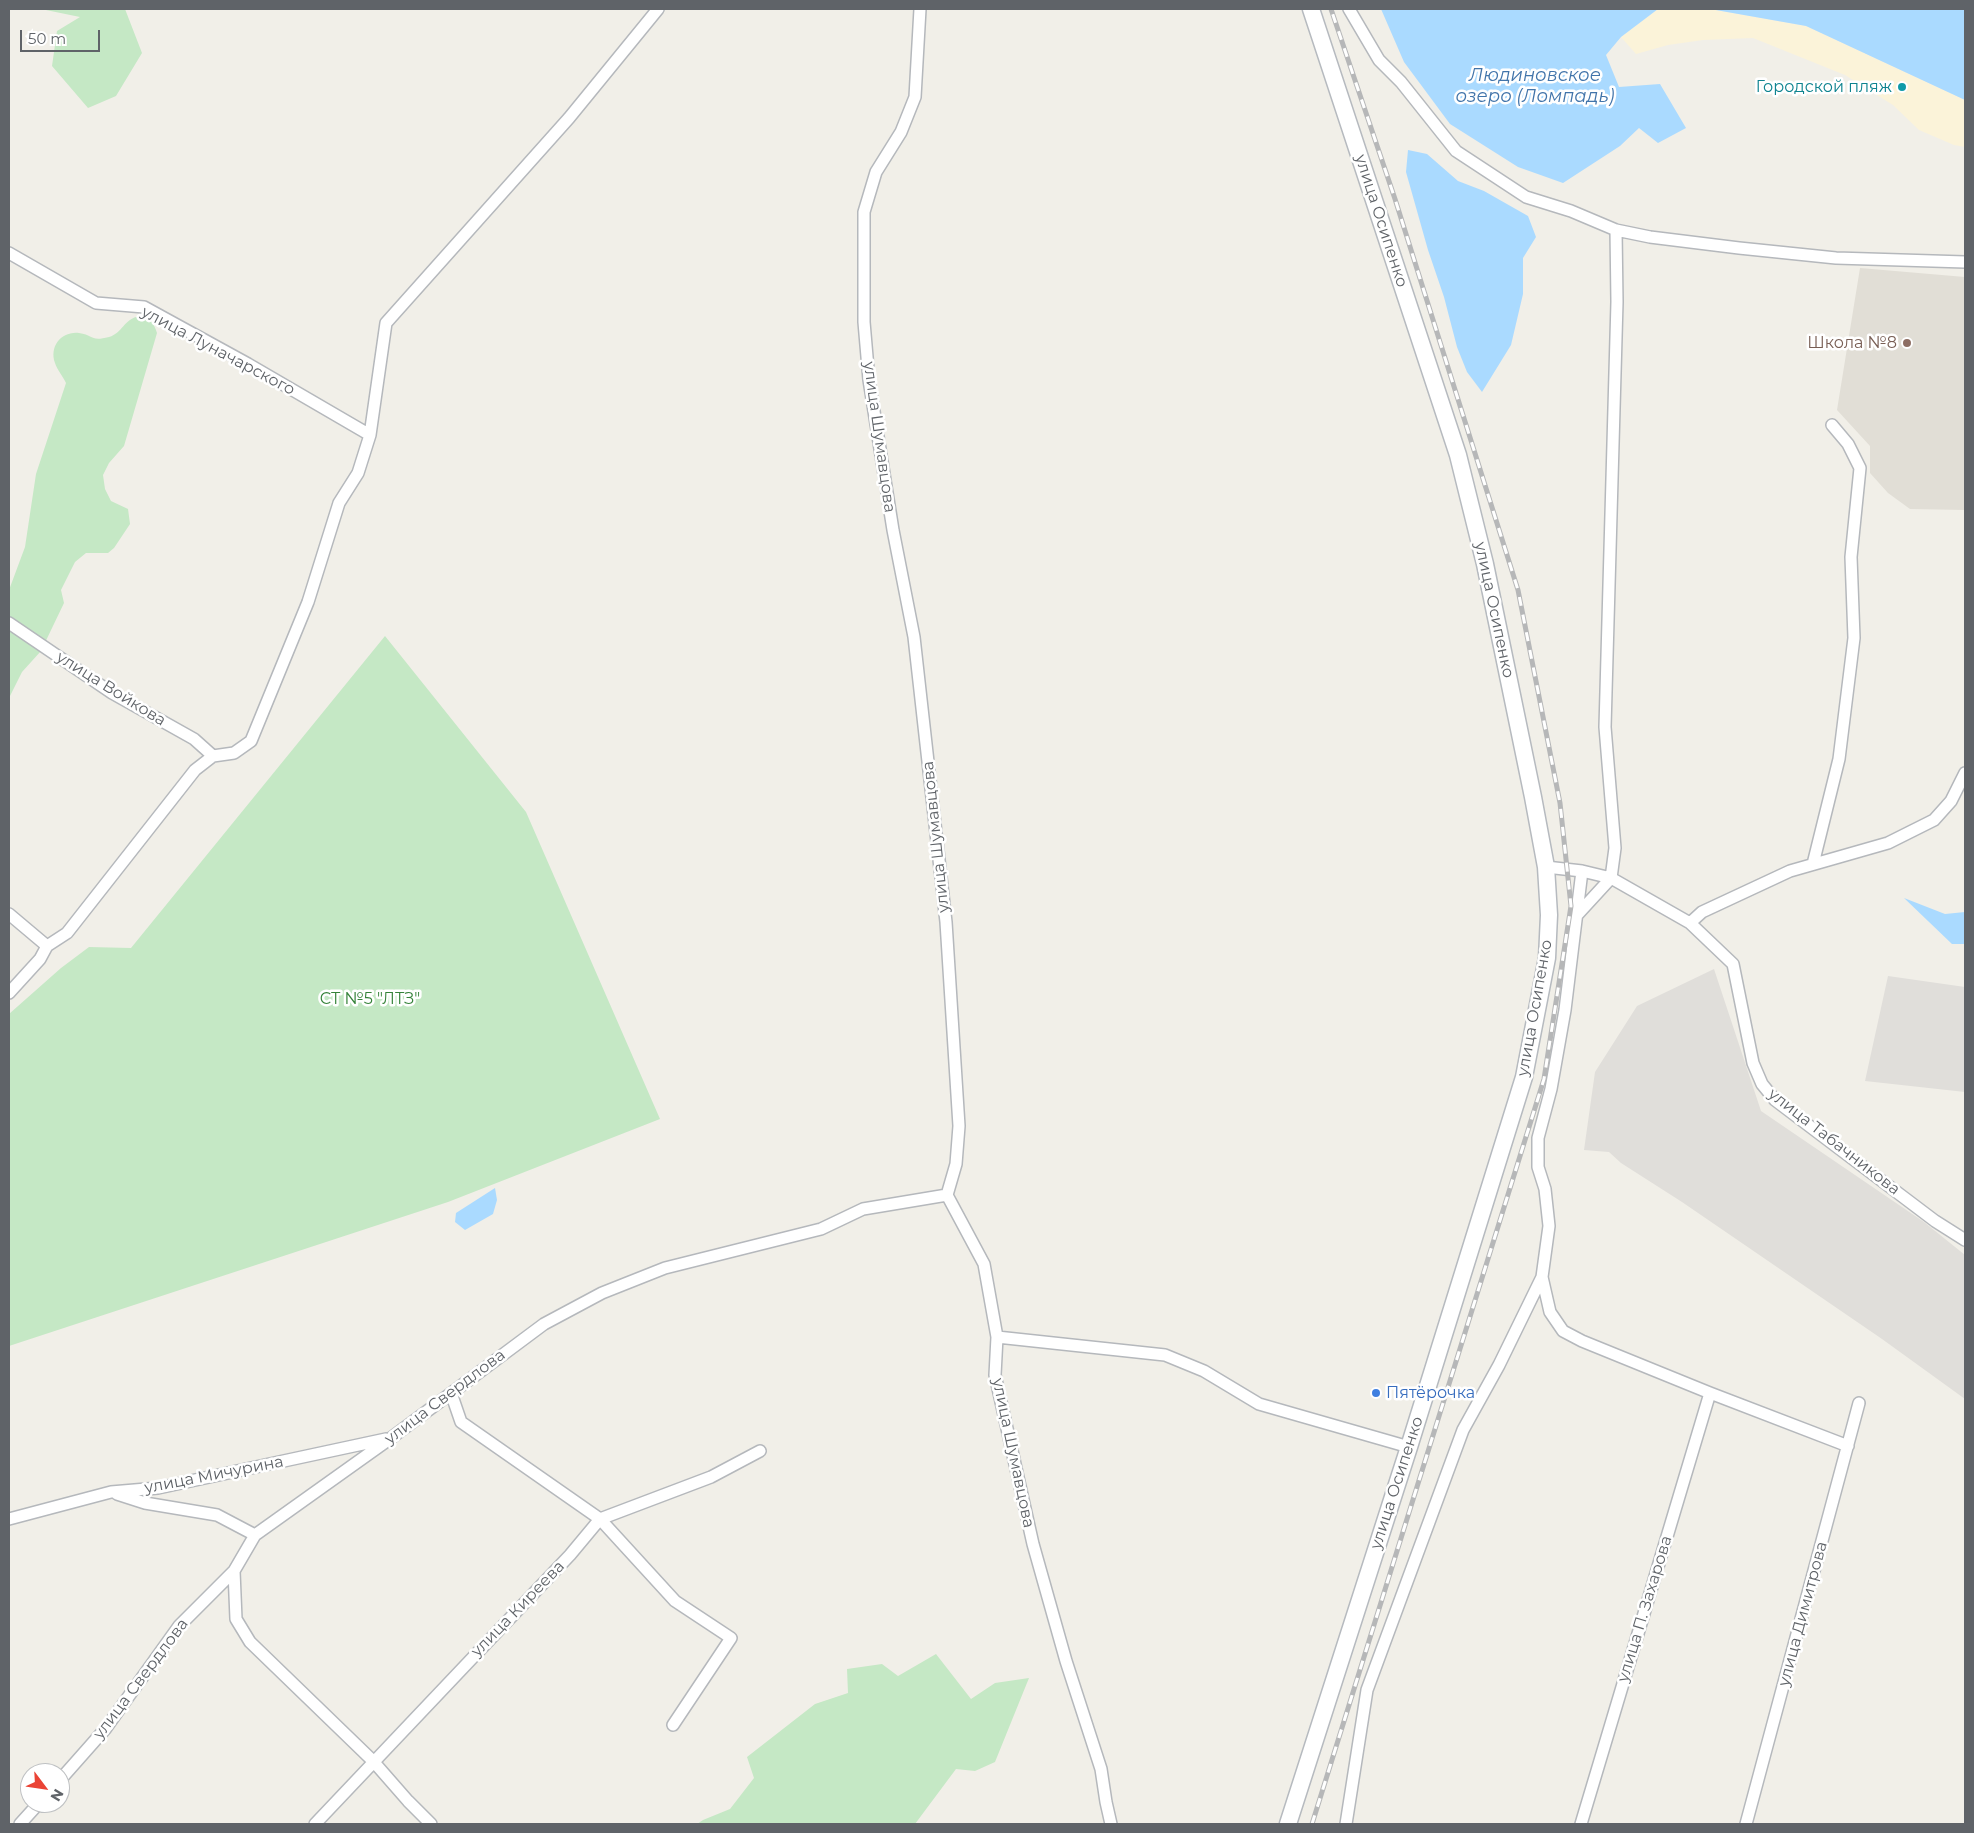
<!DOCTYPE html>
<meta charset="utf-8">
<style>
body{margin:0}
#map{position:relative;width:1974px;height:1833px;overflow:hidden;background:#f1efe8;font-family:Montserrat,sans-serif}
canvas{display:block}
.frame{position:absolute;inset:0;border:10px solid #5f6368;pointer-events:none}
.north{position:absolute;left:20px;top:1763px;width:50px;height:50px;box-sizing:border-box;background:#fff;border:1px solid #bfc1c3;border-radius:50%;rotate:121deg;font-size:14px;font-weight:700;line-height:20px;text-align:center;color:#5f6368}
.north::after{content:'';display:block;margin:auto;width:18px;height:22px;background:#ea4335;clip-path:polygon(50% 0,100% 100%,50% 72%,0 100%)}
.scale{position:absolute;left:20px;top:30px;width:80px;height:22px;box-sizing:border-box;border:2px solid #5f6368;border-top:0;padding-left:6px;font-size:15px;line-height:18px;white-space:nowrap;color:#5f6368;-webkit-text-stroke:4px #fff;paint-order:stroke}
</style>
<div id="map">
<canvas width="1974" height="1833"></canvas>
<div class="frame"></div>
<div class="north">N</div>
<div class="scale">50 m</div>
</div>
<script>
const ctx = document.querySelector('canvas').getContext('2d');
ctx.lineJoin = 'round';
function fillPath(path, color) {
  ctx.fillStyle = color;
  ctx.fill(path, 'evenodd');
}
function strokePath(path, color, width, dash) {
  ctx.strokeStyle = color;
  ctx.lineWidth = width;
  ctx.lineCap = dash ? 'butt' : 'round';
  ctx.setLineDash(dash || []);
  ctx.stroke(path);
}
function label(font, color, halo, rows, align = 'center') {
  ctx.font = font + ' Montserrat,sans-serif';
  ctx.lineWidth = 5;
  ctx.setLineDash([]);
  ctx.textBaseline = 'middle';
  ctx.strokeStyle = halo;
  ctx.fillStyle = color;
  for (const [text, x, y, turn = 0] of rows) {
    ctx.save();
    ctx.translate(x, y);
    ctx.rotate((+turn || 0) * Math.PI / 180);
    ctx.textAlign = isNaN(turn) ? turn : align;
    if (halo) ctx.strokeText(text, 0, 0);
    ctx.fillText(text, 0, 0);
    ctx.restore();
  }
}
fillPath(new Path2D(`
 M 1714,969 L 1761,1111 L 1924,1222 L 1965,1255 L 1965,1399 L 1882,1339 L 1682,1202 L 1621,1163 L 1609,1152 L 1584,1150 L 1595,1072 L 1637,1006 Z
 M 1888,976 L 1965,987 L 1965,1092 L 1865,1081 Z`), '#e0deda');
fillPath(new Path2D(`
 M 1860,268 L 1965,277 L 1965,510 L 1910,509 L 1888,493 L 1870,473 L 1870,446 L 1837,410 Z`), '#e1ded6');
fillPath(new Path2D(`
 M 41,9 L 125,9 L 142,53 L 116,96 L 88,108 L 52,66 L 57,31 L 80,17 Z
 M 140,316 C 150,318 154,323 157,333 L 124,446 L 109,463 L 103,475 L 105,489 L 111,501 L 128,509 L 130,524 L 114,548 L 108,553 L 86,553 L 75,562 L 61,590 L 64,603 L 41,651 L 22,672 L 9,698 L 9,590 L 25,547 L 36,474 L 66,383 C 63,376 57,370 55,363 C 49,346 62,331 79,333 C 94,335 90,342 109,337 C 123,333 123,319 140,316 Z
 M 385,636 L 526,812 L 660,1119 L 448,1202 L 9,1346 L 9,1014 L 61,968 L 89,947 L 131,948 Z
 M 936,1654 L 971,1699 L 995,1683 L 1029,1678 L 995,1762 L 975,1771 L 956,1769 L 915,1824 L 697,1824 L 703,1820 L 730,1809 L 754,1778 L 747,1757 L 815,1704 L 848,1693 L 847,1669 L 882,1664 L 898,1676 Z`), '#c5e8c5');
fillPath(new Path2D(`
 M 1658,9 L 1710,9 L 1806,26 L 1965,100 L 1965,147 L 1954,145 L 1919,130 L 1893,105 L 1845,75 L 1753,38 L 1703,40 L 1668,45 L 1636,54 L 1621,37 Z`), '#fbf3d9');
fillPath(new Path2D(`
 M 1381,9 L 1658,9 L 1621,37 L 1606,55 L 1619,87 L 1660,84 L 1686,128 L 1658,143 L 1639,128 L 1620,146 L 1563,183 L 1518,167 L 1450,124 L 1404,62 Z
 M 1710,9 L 1965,9 L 1965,100 L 1806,26 Z
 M 1408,150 L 1427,154 L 1458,181 L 1484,191 L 1528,216 L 1536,237 L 1523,258 L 1523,294 L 1511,345 L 1482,392 L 1467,372 L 1457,347 L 1444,297 L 1428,250 L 1406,172 Z
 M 1904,898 L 1945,914 L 1965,912 L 1965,944 L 1952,944 Z
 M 495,1188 L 497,1200 L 493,1214 L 465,1230 L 455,1222 L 456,1213 Z`), '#aadaff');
const street = new Path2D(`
 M 920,9 L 915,97 L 901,132 L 876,172 L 864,212 L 864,322 L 869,380 L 893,530 L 914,637 L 946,922 L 959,1126 L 956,1164 L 947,1195 L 984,1264 L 997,1337 L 995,1375 L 1033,1544 L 1066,1661 L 1101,1769 L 1106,1802 L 1111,1824
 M 1349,9 L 1379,60 L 1401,82 L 1456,151 L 1526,197 L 1571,211 L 1616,230 L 1650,237 L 1739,248 L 1836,258 L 1965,262
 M 9,253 L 96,303 L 144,307 L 248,364 L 370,435
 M 9,623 L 112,693 L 194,739 L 213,756
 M 1813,864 L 1839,759 L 1854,638 L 1851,557 L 1860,468 L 1848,444 L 1832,425
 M 1546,867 L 1582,871 L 1611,878 L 1690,923 L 1733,964 L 1753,1063 L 1762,1084 L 1775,1100 L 1935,1221 L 1965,1240
 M 1582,871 L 1565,1010 L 1551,1089 L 1538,1138 L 1538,1167 L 1545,1189 L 1549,1226 L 1542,1277 L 1550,1312 L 1563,1331 L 1582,1341 L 1710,1393 L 1848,1446
 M 9,914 L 47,946
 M 1577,915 L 1611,878 L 1615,848 L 1605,727 L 1617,302 L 1616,230
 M 1690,923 L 1702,912 L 1790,871 L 1888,843 L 1934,820 L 1951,801 L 1965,773
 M 9,993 L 40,959 L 47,946 L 67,933 L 195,770 L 213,756 L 234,753 L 251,741 L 308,602 L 339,503 L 358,473 L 370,435 L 386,323 L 569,118 L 658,9
 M 997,1337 L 1165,1355 L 1204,1371 L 1259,1404 L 1409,1447
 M 451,1393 L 461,1422 L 600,1519 L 675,1601 L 731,1638 L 673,1725
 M 117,1494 L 145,1503 L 217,1515 L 255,1535
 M 9,1519 L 111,1492 L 158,1488 L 386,1439
 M 234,1571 L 236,1619 L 250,1642 L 373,1761 L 408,1801 L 431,1824
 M 60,1780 L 106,1728 L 179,1626 L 234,1571 L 255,1535 L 391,1438 L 544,1324 L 602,1293 L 665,1268 L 821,1229 L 863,1209 L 947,1195
 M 20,1824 L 39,1803
 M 315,1824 L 570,1555 L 600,1519 L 711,1477 L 760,1451
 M 1346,1824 L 1367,1690 L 1463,1430 L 1499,1365 L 1542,1277
 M 1581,1824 L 1710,1393
 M 1746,1824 L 1859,1403`);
const secondary = new Path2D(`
 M 1288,1824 L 1409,1447 L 1524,1077 L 1547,958 L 1549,915 L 1546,867 L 1533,797 L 1485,564 L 1458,455 L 1311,9`);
strokePath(street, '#b5b8bc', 14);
strokePath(secondary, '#b6babf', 19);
strokePath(street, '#fff', 11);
strokePath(secondary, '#fff', 16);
const rail = new Path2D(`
 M 1312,1824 L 1544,1079 L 1571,906 L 1560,803 L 1518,590 L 1395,199 L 1331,9`);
strokePath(rail, '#b6b7b8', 5);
strokePath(rail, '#fff', 3, [9]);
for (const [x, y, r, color] of [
 [1902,87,5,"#0f9aa8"],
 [1907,343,5,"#8d6e63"],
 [1376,1393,5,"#3f7fe0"]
]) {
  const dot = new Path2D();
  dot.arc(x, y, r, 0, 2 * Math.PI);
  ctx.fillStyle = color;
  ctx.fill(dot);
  strokePath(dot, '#fff', 2);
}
label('16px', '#0d838f', '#fff', [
 ["Городской пляж",1892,87]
], 'right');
label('16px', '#5f6368', '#fff', [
 ["улица Осипенко",1381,221,72],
 ["улица Луначарского",218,351,28],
 ["улица Шумавцова",879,437,82],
 ["улица Осипенко",1494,610,78],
 ["улица Войкова",111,689,32],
 ["улица Шумавцова",936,837,-96],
 ["улица Осипенко",1535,1008,-80],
 ["улица Табачникова",1834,1142,38],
 ["улица Свердлова",445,1397,-37],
 ["улица Шумавцова",1013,1453,78],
 ["улица Мичурина",214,1475,-11],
 ["улица Осипенко",1397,1483,-72],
 ["улица Киреева",518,1609,-46],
 ["улица П. Захарова",1645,1609,-73],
 ["улица Димитрова",1803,1614,-75],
 ["улица Свердлова",141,1679,-53]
]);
label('16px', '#785e54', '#fff', [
 ["Школа №8",1897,343]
], 'right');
label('16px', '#348238', '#fff', [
 ["СТ №5 \"ЛТЗ\"",370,999]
]);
label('16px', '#366cbe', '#fff', [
 ["Пятёрочка",1386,1393]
], 'left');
label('italic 18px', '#4174aa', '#fff', [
 ["Людиновское",1535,76],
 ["озеро (Ломпадь)",1535,97]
]);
</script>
